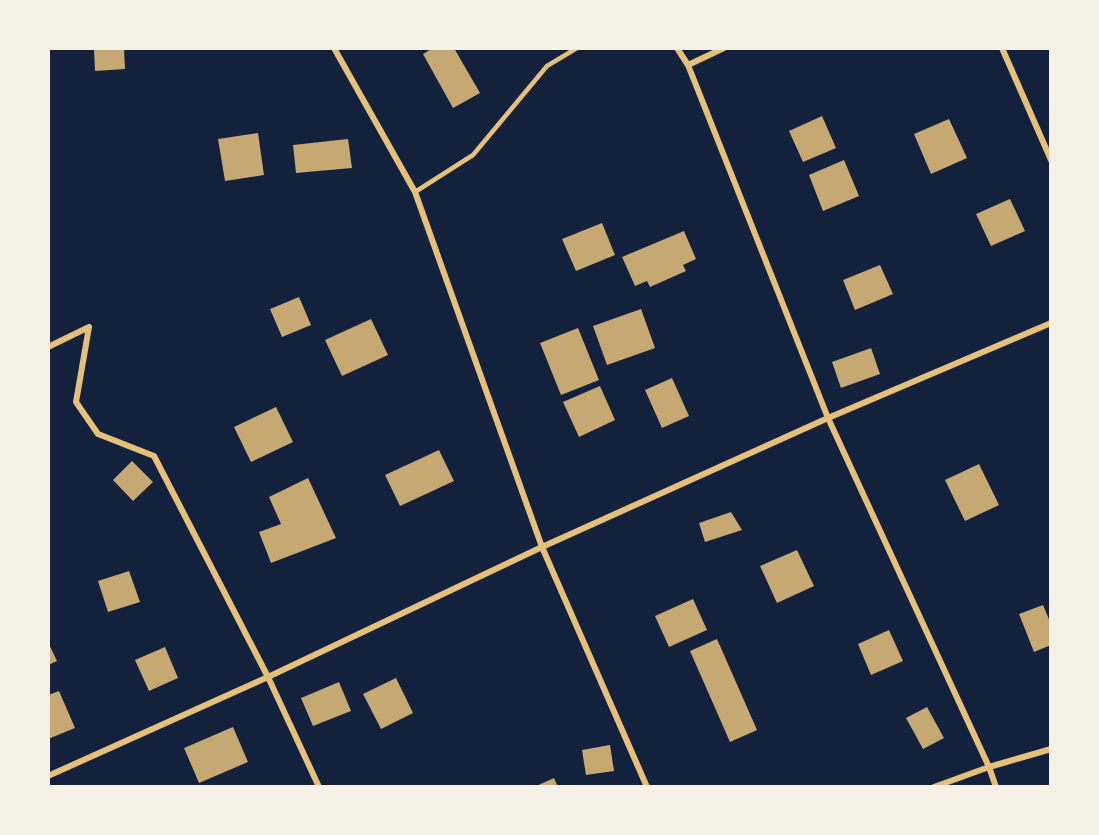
<!DOCTYPE html>
<style>
body{margin:0}
#map{position:relative;width:1099px;height:835px;overflow:hidden;background:#14213d;font-family:"Libre Baskerville",serif}
canvas{display:block}
.frame{position:absolute;inset:0;border:50px solid #f6f1e7;pointer-events:none}
</style>
<div id="map">
<canvas width="1099" height="835"></canvas>
<div class="frame"></div>
</div>
<script>
const ctx = document.querySelector('canvas').getContext('2d');
ctx.lineJoin = 'round';
function fillPath(path, color) {
  ctx.fillStyle = color;
  ctx.fill(path, 'evenodd');
}
function strokePath(path, color, width, dash) {
  ctx.strokeStyle = color;
  ctx.lineWidth = width;
  ctx.lineCap = dash ? 'butt' : 'round';
  ctx.setLineDash(dash || []);
  ctx.stroke(path);
}
fillPath(new Path2D(`
 M 94,48 L 124,48 L 125,69 L 95,71 Z
 M 433,48 L 454,48 L 480,93 L 453,108 L 423,54 Z
 M 822,116 L 836,148 L 803,162 L 789,131 Z
 M 949,119 L 967,158 L 931,174 L 914,134 Z
 M 258,133 L 264,175 L 225,181 L 218,139 Z
 M 348,139 L 352,168 L 296,173 L 293,145 Z
 M 844,160 L 859,196 L 823,211 L 809,175 Z
 M 1010,199 L 1025,231 L 991,246 L 976,214 Z
 M 602,223 L 615,255 L 576,271 L 562,239 Z
 M 684,231 L 696,259 L 683,265 L 686,271 L 650,287 L 647,281 L 635,286 L 622,257 Z
 M 880,265 L 893,294 L 855,310 L 843,280 Z
 M 299,297 L 311,325 L 282,337 L 270,309 Z
 M 641,309 L 655,348 L 607,365 L 593,326 Z
 M 371,319 L 388,355 L 342,376 L 325,340 Z
 M 578,328 L 599,380 L 561,395 L 540,343 Z
 M 871,348 L 880,374 L 841,388 L 832,362 Z
 M 672,378 L 689,416 L 662,428 L 645,390 Z
 M 600,386 L 615,420 L 579,437 L 563,402 Z
 M 276,407 L 293,442 L 251,462 L 234,427 Z
 M 439,450 L 454,481 L 400,506 L 385,475 Z
 M 132,461 L 153,482 L 133,501 L 113,480 Z
 M 979,464 L 999,505 L 965,521 L 945,480 Z
 M 308,478 L 336,538 L 271,563 L 259,532 L 281,524 L 269,497 Z
 M 731,512 L 742,530 L 705,542 L 699,523 Z
 M 797,550 L 814,586 L 777,603 L 760,566 Z
 M 129,571 L 140,602 L 108,612 L 98,581 Z
 M 693,599 L 707,630 L 669,647 L 655,616 Z
 M 1043,605 L 1051,624 L 1051,645 L 1034,652 L 1019,614 Z
 M 889,630 L 903,661 L 871,675 L 858,644 Z
 M 717,639 L 757,730 L 730,742 L 690,651 Z
 M 48,642 L 57,661 L 48,665 Z
 M 165,647 L 178,678 L 149,691 L 135,660 Z
 M 396,678 L 413,713 L 381,729 L 363,694 Z
 M 339,682 L 351,711 L 313,726 L 301,698 Z
 M 59,691 L 75,728 L 48,739 L 48,695 Z
 M 927,707 L 944,738 L 923,749 L 906,718 Z
 M 233,727 L 248,762 L 199,783 L 184,748 Z
 M 610,745 L 614,771 L 586,775 L 582,750 Z
 M 554,778 L 558,787 L 534,787 Z`), '#c6a872');
strokePath(new Path2D(`
 M 415,192 L 473,155 L 547,66 L 577,48`), '#e5c07b', 4.5);
strokePath(new Path2D(`
 M 334,48 L 415,192 L 542,547 L 647,787
 M 677,48 L 688,65 L 828,418 L 989,767 L 996,787
 M 1002,48 L 1051,160
 M 688,65 L 724,48
 M 89,327 L 76,402 L 98,434 L 154,456 L 268,677 L 319,787
 M 48,347 L 89,327
 M 48,776 L 268,677 L 542,547 L 828,418 L 1051,323
 M 934,787 L 989,767 L 1051,749`), '#e5c07b', 6);
</script>
